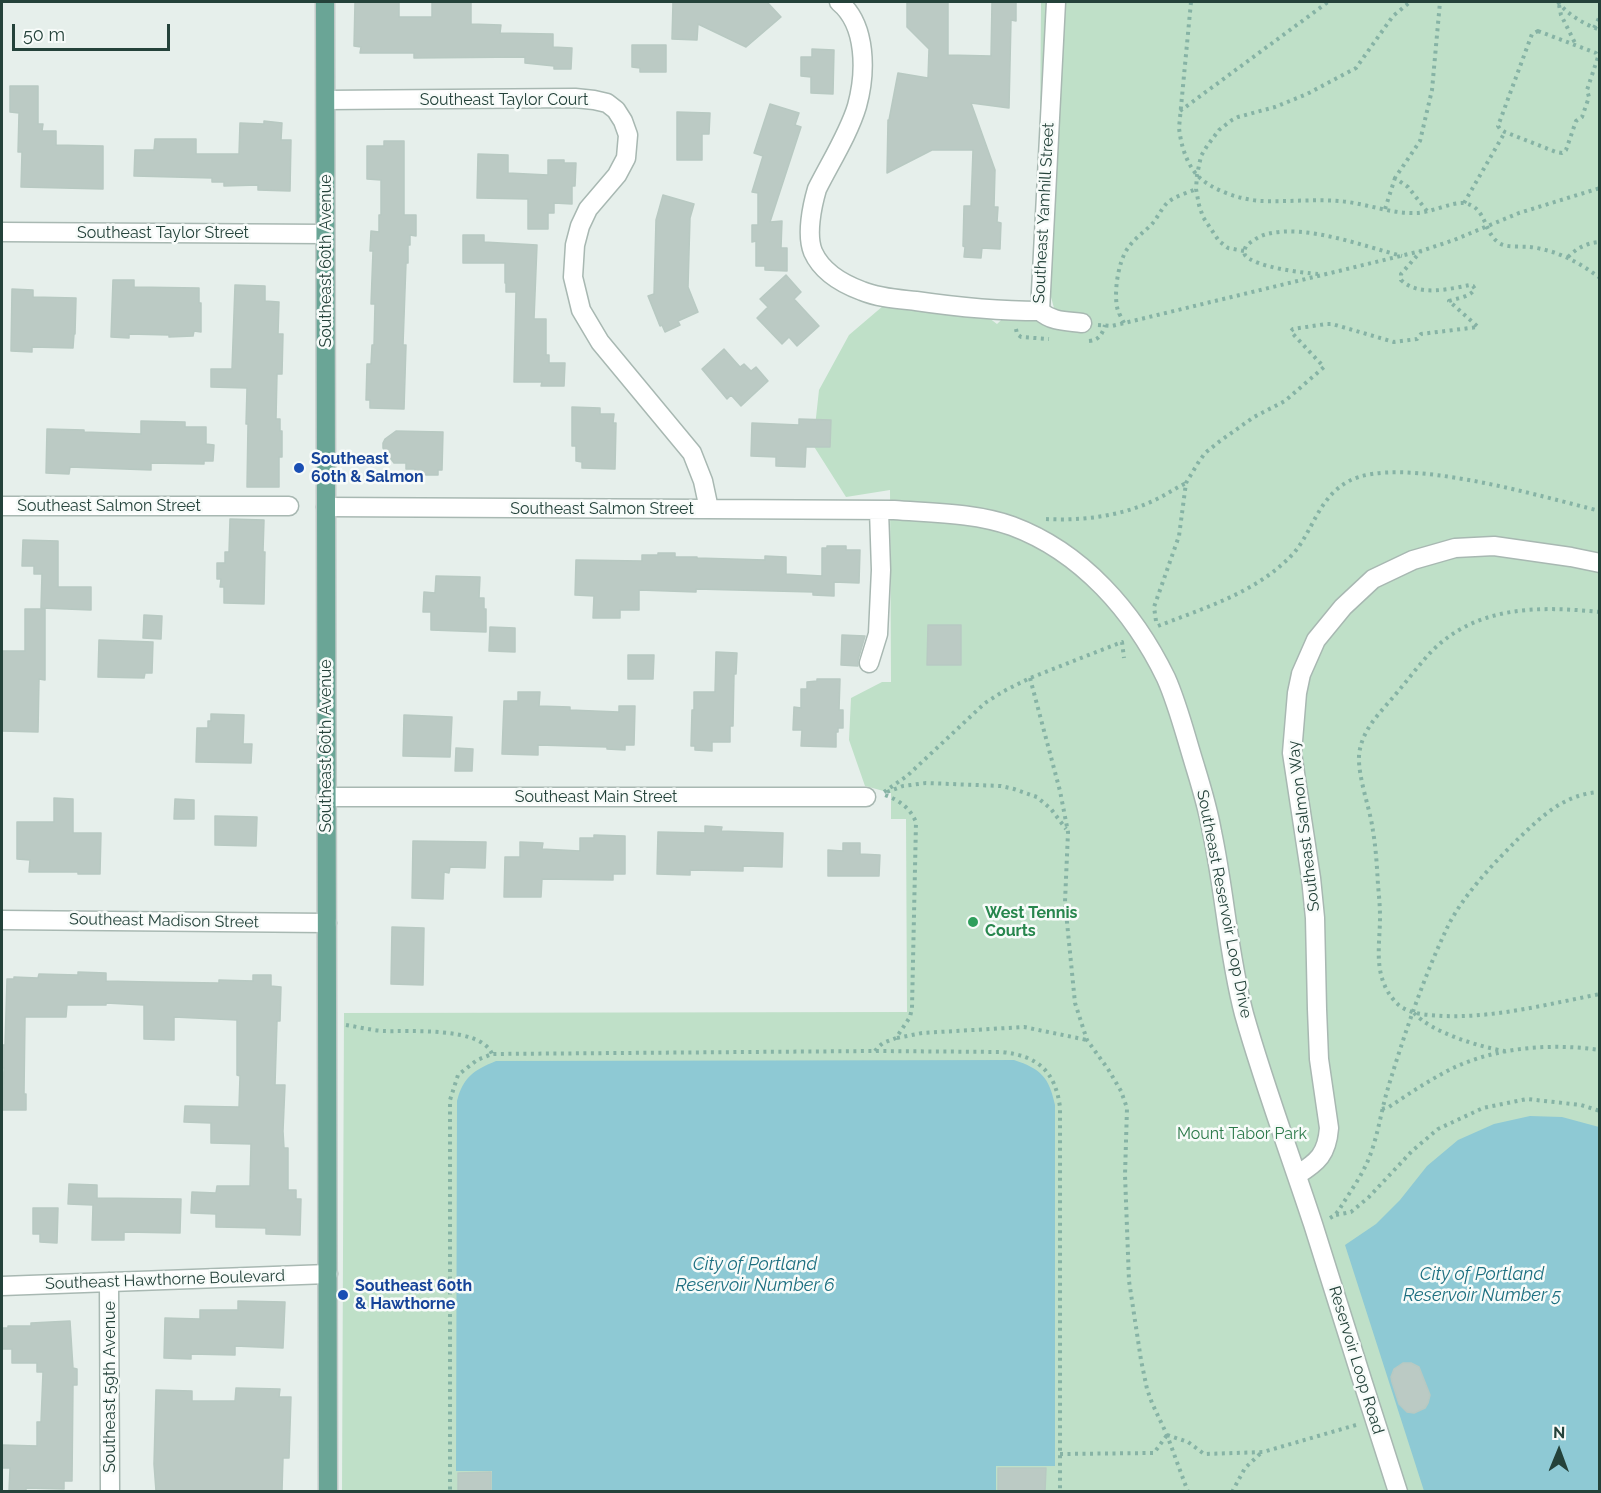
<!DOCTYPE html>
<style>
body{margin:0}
#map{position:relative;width:1601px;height:1493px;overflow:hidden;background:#e6efeb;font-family:Raleway,sans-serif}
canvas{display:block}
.frame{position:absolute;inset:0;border:3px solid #24423a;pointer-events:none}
.north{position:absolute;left:1529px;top:1421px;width:60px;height:60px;-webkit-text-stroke:4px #f7fbf9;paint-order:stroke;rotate:1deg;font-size:16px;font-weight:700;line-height:24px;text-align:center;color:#24423a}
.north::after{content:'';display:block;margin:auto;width:21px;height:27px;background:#24423a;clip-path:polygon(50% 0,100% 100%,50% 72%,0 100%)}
.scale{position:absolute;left:12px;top:24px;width:158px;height:27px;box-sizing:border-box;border:3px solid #24423a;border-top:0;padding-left:8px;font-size:18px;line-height:21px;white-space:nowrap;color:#24423a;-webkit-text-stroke:4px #f7fbf9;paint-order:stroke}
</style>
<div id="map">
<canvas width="1601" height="1493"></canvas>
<div class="frame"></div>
<div class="north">N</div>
<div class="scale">50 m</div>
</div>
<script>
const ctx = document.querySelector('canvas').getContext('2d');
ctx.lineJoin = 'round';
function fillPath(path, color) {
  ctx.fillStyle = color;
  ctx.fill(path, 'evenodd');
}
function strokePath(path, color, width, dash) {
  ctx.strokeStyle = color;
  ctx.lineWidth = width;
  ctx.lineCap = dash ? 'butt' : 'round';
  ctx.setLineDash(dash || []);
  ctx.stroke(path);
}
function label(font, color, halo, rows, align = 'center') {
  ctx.font = font + ' Raleway,sans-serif';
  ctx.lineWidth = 5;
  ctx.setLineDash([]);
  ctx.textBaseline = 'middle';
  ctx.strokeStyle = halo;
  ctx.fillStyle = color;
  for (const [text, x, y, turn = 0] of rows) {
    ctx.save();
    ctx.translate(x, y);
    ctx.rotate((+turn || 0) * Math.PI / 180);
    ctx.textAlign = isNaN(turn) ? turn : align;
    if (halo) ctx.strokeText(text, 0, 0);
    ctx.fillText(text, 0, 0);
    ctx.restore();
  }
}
fillPath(new Path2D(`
 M 1041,2 L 1599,2 L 1599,1491 L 342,1492 L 344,1013 L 907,1012 L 906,819 L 891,819 L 891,793 L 865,786 L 849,740 L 851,698 L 882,682 L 891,682 L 890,490 L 846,497 L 813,445 L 819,390 L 849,335 L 890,300 L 968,302 L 997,324 L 1014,308 L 1057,319 L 1039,253 Z`), '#bfe0c8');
fillPath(new Path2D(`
 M 1014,1060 C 1041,1069 1049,1077 1055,1105 L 1055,1466 L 996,1466 L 996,1492 L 492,1492 L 492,1471 L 456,1471 L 457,1101 C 463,1077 474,1070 496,1061 Z
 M 1530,1116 L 1562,1117 L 1599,1127 L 1599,1491 L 1424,1491 L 1345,1245 L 1376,1224 L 1400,1200 L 1427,1166 L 1458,1140 L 1494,1124 Z`), '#8ec9d4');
const building = new Path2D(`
 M 355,2 L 399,2 L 399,17 L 432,17 L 432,2 L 471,2 L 471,24 L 501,25 L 500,33 L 553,34 L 553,47 L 572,48 L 571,69 L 554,69 L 554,66 L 525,63 L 525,57 L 414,58 L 414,53 L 360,53 L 361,47 L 354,46 Z
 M 673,2 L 767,2 L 781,17 L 746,47 L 698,24 L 697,40 L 672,39 Z
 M 907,2 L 948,2 L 948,55 L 991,56 L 992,2 L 1016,2 L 1016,21 L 1011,20 L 1009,108 L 971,103 L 995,170 L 994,207 L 998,207 L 997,222 L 1001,223 L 1000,249 L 982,248 L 981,258 L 964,257 L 965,247 L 963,246 L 964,206 L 971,206 L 973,150 L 932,150 L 887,173 L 888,120 L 889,120 L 898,73 L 928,78 L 929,49 L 907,27 Z
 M 632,45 L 666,45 L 666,72 L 640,72 L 640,68 L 632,67 Z
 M 812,49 L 834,50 L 833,94 L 811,93 L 811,77 L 801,76 L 801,57 L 812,57 Z
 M 10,86 L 38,86 L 38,124 L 43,124 L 42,131 L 56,131 L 56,145 L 103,146 L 103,189 L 21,187 L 22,152 L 18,152 L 19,113 L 10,112 Z
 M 770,104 L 799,113 L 795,125 L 801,127 L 770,222 L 782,221 L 781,248 L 787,248 L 787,271 L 765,270 L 765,266 L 756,266 L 756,241 L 752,242 L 752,225 L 758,225 L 758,193 L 752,192 L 763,156 L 754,153 Z
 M 677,112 L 710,113 L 709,134 L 702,134 L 702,160 L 677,160 Z
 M 264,121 L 282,123 L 281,140 L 291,140 L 290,191 L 258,190 L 258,185 L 224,186 L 224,182 L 212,182 L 212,178 L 134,176 L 135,150 L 154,150 L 155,139 L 196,139 L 196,154 L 239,154 L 240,123 L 264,124 Z
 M 384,141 L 404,141 L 404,215 L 416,215 L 416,236 L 410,235 L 410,245 L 408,245 L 408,263 L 406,263 L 403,345 L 406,345 L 404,409 L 370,408 L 370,400 L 366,400 L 367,364 L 371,364 L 372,345 L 374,345 L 375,304 L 371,304 L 373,251 L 370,251 L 371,231 L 379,232 L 379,215 L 381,215 L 381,180 L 367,179 L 367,146 L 384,146 Z
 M 478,154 L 508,155 L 508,173 L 548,175 L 548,160 L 564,160 L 564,163 L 576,163 L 575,186 L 572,186 L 572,204 L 554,203 L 554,213 L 548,213 L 548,229 L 528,229 L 528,199 L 477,198 Z
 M 663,195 L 694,204 L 690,218 L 688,287 L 698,312 L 678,321 L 680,325 L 665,332 L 662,325 L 660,326 L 648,296 L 654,294 L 656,220 Z
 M 463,235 L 484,235 L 484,242 L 537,245 L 534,319 L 546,319 L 546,355 L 549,355 L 549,363 L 565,363 L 564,386 L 541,386 L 542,382 L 514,382 L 516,292 L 506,292 L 506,283 L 505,283 L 505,263 L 463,263 Z
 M 786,275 L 801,292 L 794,299 L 819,326 L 797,346 L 789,337 L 782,344 L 757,318 L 768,307 L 760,299 Z
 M 113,280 L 134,280 L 134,287 L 199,288 L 199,303 L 201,303 L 201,332 L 194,331 L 193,336 L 169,337 L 169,335 L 129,334 L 129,338 L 111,337 Z
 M 235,285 L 265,286 L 265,301 L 279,302 L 278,334 L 283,334 L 282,374 L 277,374 L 276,419 L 280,419 L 280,431 L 282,431 L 282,457 L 279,457 L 279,487 L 247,487 L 248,424 L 246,424 L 247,388 L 211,387 L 211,369 L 232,369 Z
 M 12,289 L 33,290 L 33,297 L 76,298 L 75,334 L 74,334 L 73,348 L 32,347 L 32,352 L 11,351 Z
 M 724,349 L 740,367 L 744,364 L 751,371 L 756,367 L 768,381 L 741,406 L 731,395 L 727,399 L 702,369 Z
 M 572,407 L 600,408 L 600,414 L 614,414 L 613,423 L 616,423 L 615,469 L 582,468 L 582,462 L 576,461 L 576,446 L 572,446 Z
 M 799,419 L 831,420 L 830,447 L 806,447 L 805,467 L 776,466 L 776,457 L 751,456 L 752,423 L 799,425 Z
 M 141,421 L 185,422 L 185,427 L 206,427 L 206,444 L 214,445 L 213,461 L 204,461 L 204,464 L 151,463 L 151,470 L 70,467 L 69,474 L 46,473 L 47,429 L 84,430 L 84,432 L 141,434 Z
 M 396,431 L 443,432 L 442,470 L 438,470 L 438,475 L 415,475 L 415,469 L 406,469 L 406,463 L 394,463 L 383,448 L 383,443 L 385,439 Z
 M 230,519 L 264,520 L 263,552 L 265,552 L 264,604 L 224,603 L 224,587 L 220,587 L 221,579 L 217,579 L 217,563 L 225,563 L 225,552 L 229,552 Z
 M 23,540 L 58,541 L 58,587 L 91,587 L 91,610 L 41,608 L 42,574 L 34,574 L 34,566 L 22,566 Z
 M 827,546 L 846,546 L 846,550 L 860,550 L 859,583 L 834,582 L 834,596 L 813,595 L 813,592 L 696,589 L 696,592 L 639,590 L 639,610 L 620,610 L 620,618 L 593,618 L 594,596 L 575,595 L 576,560 L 642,561 L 642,555 L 658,555 L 658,553 L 675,553 L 675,557 L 697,557 L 697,558 L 765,560 L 765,556 L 786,557 L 786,574 L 822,576 L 822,548 L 827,548 Z
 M 436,576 L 480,577 L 479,598 L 484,598 L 484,609 L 486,609 L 486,632 L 431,630 L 431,612 L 423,612 L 424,592 L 435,593 Z
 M 25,609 L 45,609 L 45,680 L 39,679 L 38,732 L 2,731 L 2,651 L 25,651 Z
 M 144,615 L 162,616 L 161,639 L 143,638 Z
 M 928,625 L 961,625 L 961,665 L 927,665 Z
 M 490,627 L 515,628 L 515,652 L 489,651 Z
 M 842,635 L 865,636 L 858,660 L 858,666 L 841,665 Z
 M 99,640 L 153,642 L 152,673 L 145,673 L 144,678 L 98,677 Z
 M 716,652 L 737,653 L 736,674 L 734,674 L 733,726 L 730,726 L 730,742 L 712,742 L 712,751 L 695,750 L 695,746 L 691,746 L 692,710 L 694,710 L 694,692 L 715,692 Z
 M 628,655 L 654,655 L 653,679 L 628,679 Z
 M 817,679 L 840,679 L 839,710 L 843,710 L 843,728 L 838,728 L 838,732 L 836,732 L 836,747 L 801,746 L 802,730 L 793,730 L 794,707 L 801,708 L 801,689 L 807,689 L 807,682 L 817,681 Z
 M 518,692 L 540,692 L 539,706 L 570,707 L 570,710 L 619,712 L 619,706 L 635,706 L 634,745 L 625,745 L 625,750 L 607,749 L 607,747 L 538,745 L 538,755 L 502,754 L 504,701 L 518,701 Z
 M 211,714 L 244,715 L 243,744 L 252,744 L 251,763 L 196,762 L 197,728 L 208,728 L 208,721 L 211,721 Z
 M 404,715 L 452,717 L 450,757 L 403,756 Z
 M 456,748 L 473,749 L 472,771 L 455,771 Z
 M 54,798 L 73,799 L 73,833 L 101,833 L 100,874 L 78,874 L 78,872 L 29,872 L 30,860 L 17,859 L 17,822 L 54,822 Z
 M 175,799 L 194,800 L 194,819 L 174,819 Z
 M 215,816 L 257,817 L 256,846 L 215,845 Z
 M 705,826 L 722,827 L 721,831 L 783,833 L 782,867 L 743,866 L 743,871 L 690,870 L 690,875 L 657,874 L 658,832 L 705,833 Z
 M 594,835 L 625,836 L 625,874 L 613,874 L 613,880 L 542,879 L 541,897 L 504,897 L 505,857 L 520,857 L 520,842 L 543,843 L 542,849 L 580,851 L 580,838 L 594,838 Z
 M 413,841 L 486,842 L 485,868 L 450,867 L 449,873 L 444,872 L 443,899 L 412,898 Z
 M 843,843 L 860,843 L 860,854 L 880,855 L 879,876 L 828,876 L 828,850 L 843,851 Z
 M 392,927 L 424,928 L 423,985 L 391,984 Z
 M 78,972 L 106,973 L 106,981 L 153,982 L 219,983 L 219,980 L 253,981 L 253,975 L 271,975 L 271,986 L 281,987 L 280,1021 L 277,1021 L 275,1085 L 285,1085 L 283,1131 L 284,1148 L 288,1148 L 288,1190 L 296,1190 L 296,1199 L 301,1199 L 300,1235 L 266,1234 L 266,1228 L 216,1227 L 216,1214 L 191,1213 L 192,1192 L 216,1193 L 217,1186 L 250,1186 L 251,1144 L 211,1143 L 211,1123 L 184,1122 L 185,1106 L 239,1107 L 240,1076 L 237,1075 L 237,1020 L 174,1017 L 174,1040 L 144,1039 L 144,1005 L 106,1003 L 106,1005 L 67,1005 L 66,1017 L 25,1017 L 24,1094 L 26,1094 L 26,1110 L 2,1110 L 4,1068 L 2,1068 L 2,1045 L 5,1045 L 7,979 L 14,979 L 14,977 L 38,978 L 39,974 L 78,975 Z
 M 69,1184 L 97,1185 L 97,1198 L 181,1199 L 180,1233 L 124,1232 L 124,1240 L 92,1240 L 93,1205 L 68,1204 Z
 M 33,1208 L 58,1208 L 57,1243 L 40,1242 L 40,1234 L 33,1234 Z
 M 238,1301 L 285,1302 L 283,1348 L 235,1346 L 235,1355 L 191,1354 L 191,1359 L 164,1358 L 165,1318 L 200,1319 L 200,1310 L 238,1310 Z
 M 70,1321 L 73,1368 L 77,1369 L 77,1385 L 73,1385 L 72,1481 L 64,1481 L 64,1489 L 26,1488 L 26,1491 L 9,1491 L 10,1468 L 2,1468 L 2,1445 L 37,1446 L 37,1422 L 41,1422 L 43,1372 L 37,1372 L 37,1363 L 12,1363 L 12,1349 L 2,1349 L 2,1328 L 8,1328 L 8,1326 L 31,1326 L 31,1323 Z
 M 1403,1363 L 1411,1363 L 1419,1367 L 1430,1395 L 1428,1403 L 1425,1408 L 1414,1413 L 1407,1412 L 1399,1404 L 1392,1382 L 1391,1377 L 1394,1369 Z
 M 236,1388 L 280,1389 L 279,1397 L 291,1397 L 289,1458 L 283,1458 L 282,1491 L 156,1491 L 154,1464 L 156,1390 L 192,1391 L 192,1401 L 235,1401 Z
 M 998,1468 L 1046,1468 L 1045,1491 L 998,1491 Z
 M 491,1472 L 491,1491 L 458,1491 L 458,1473 Z`);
fillPath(building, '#bbcac4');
strokePath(building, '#b8c9c2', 1.5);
const minor = new Path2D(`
 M 839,2 C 867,25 866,73 857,106 C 849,133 830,163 817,189 C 812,206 806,235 813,252 C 822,272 843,284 862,291 C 879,298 898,299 916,301 C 957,307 998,311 1040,311
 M 326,100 L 575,98 L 594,100 L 607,103 L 616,110 L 623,121 L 628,135 L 626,158 L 617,175 L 588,209 L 580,226 L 575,245 L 573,277 L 581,310 L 600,342 L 692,453 L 703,481 L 709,509
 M 2,232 L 325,234
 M 1040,311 L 1056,2
 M 1040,311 C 1052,322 1067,321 1082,323
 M 2,506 L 289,506
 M 326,507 L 894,510 C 934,513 975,513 1012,526 C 1082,552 1134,612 1166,678 C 1178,705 1185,734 1194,763 C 1201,786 1208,808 1212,832 C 1225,893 1228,953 1244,1014 C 1264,1085 1290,1154 1313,1224 C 1341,1313 1369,1403 1398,1492
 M 869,663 L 878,634 L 881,570 L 879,510
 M 326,797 L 866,797
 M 2,920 L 327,923
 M 1297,1175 C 1318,1162 1327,1154 1329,1128 L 1319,1059 L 1317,1009 L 1315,918 L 1311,878 L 1292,753 L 1297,693 L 1301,674 L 1316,640 L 1343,607 L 1373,579 L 1413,560 L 1455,548 L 1494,546 L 1571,557 L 1600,563
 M 109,1282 L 110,1492
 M 2,1286 L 328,1274`);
const major = new Path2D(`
 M 325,2 L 328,1492`);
strokePath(minor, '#a8b8b2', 21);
strokePath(major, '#c2cac8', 21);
strokePath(new Path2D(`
 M 1191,2 L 1179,128 C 1181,144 1185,160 1196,174 C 1210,190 1241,200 1262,201 C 1288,202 1314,199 1339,201 C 1365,203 1391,214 1416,213 C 1430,213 1451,202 1464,203 C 1487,207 1483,232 1499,243 C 1507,248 1520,246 1530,247 C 1556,250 1579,262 1600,278
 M 1558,2 C 1568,15 1584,24 1600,30
 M 1559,5 L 1561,15 L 1576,45
 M 1594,28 L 1600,16
 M 1538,31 L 1596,53 L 1598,57 L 1587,90 L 1589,97 L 1582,117 L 1576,121 L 1566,150 L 1562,153 L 1556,152 L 1505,132 L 1500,129 L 1498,126 L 1532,34 Z
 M 1180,111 L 1328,2
 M 1464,203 L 1505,132
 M 1385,209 L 1395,178
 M 1427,211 L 1408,187 L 1395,178 L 1420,141 L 1432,90 L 1440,2
 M 1244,251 L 1228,248 L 1219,241 L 1203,217 L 1199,205 L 1196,189 L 1197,175 L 1201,156 L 1207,146 L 1219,130 L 1232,120 L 1238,117 L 1275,107 L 1307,94 L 1356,68 L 1393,16 L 1410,2
 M 1568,257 C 1577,248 1586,243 1600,242
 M 1318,274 C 1303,273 1254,267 1245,255 C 1243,251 1245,249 1246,246 C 1252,241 1259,236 1267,234 C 1306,224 1363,246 1402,256
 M 1124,323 C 1122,319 1120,315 1118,311 C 1113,295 1118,261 1128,248 C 1134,239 1143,233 1151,225 C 1157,219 1161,209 1167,203 C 1175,196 1187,193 1196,189
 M 1098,325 L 1112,326 L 1421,251 L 1454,240 L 1519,213 L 1600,188
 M 1016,329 L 1017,334 L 1021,337 L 1049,339
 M 1089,341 C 1099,340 1102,335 1105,325
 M 1046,519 C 1083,521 1123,516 1157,499 C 1167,494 1176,488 1186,483
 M 1600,612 C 1539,606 1476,605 1430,653 C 1418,666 1407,681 1395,695 C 1380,713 1361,730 1359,756 C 1358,778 1370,808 1373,831 C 1376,849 1377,867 1378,885 C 1379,896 1380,906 1380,917 C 1380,943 1374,968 1388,992 C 1392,998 1397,1005 1403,1008 C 1415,1015 1430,1015 1443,1016 C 1496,1018 1548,1004 1600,994
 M 1156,621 L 1154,607 L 1179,536 L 1186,483 L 1198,463 L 1205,453 L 1220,441 L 1254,417 L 1285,401 L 1324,367 L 1292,333 L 1291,331 L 1293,329 L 1326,324 L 1332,324 L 1394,342 L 1417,339 L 1421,334 L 1478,327 L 1449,301 C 1458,298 1470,297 1475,289 L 1473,286 L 1470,285 C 1449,289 1419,297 1401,280 L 1401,274 L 1421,251
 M 1158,626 C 1204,608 1255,593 1291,556 C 1313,533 1317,498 1349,481 C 1400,454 1543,497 1600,511
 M 1030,678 L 1060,791 L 1068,832 L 1065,902 L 1075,1003 L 1087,1040 L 1108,1069 L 1121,1091 L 1127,1108 L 1125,1175 L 1129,1281 L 1141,1360 L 1147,1389 L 1152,1403 L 1167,1435 L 1188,1492
 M 884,792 L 907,776 L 985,703 L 1004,691 L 1030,678 L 1122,642 L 1124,658
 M 887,792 L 903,786 L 926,783 L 1001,786 L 1014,789 L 1037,797 L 1051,809 L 1066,829
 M 1414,1013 C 1431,1032 1479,1047 1505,1051
 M 346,1025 C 358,1027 370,1030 383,1031 C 408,1032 481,1026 492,1054
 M 897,1038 L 922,1033 L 1024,1027 L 1087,1040
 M 875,1051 L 878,1047 L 883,1043 L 896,1038 L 910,1017 L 912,1008 L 916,822 C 910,808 899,800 885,795
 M 1382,1109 L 1389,1107 C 1410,1093 1431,1079 1453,1068 C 1498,1047 1551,1043 1600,1050
 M 1336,1215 L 1351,1212 L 1369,1197 L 1412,1151 L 1438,1129 L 1483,1108 L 1527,1099 L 1581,1105 L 1600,1111
 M 1330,1218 L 1335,1215 L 1339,1210 C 1349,1193 1362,1176 1369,1158 C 1378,1136 1381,1111 1388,1088 C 1404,1035 1424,976 1448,926 C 1464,894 1494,863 1519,838 C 1543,815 1565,794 1600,792
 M 1167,1435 L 1188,1442 L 1204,1454 L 1263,1452 L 1356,1425
 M 1060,1454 L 1154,1453 L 1167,1435
 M 445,1492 L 450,1492 L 450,1100 L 458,1075 L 477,1060 L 492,1054 L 875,1051 L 1002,1052 C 1038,1056 1055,1071 1060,1107 L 1060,1492
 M 1232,1492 L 1245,1468 L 1262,1452`), '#86b3a5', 4, [3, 4.5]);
strokePath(minor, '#fff', 18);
strokePath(major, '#6aa596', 18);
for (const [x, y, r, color] of [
 [299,468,6,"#1a4fb4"],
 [973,922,6,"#2e9e5b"],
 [343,1295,6,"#1a4fb4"]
]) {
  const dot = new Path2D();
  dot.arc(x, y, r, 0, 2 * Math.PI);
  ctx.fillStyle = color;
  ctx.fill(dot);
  strokePath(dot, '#f7fbf9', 2);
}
label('16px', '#24423a', '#f7fbf9', [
 ["Southeast Taylor Court",504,100],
 ["Southeast Yamhill Street",1044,213,-87],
 ["Southeast Taylor Street",163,233],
 ["Southeast 60th Avenue",326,261,-90],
 ["Southeast Salmon Street",109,506],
 ["Southeast Salmon Street",602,509],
 ["Southeast 60th Avenue",326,746,-90],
 ["Southeast Main Street",596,797],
 ["Southeast Salmon Way",1304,826,-97],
 ["Southeast Reservoir Loop Drive",1224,904,79],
 ["Southeast Madison Street",164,921,1],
 ["Southeast Hawthorne Boulevard",165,1280,-2],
 ["Reservoir Loop Road",1356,1360,73],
 ["Southeast 59th Avenue",110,1387,-90]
]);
label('bold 16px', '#164399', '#f7fbf9', [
 ["Southeast",311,459],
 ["60th & Salmon",311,477],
 ["Southeast 60th",355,1286],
 ["& Hawthorne",355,1304]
], 'left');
label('bold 16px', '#27864d', '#f7fbf9', [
 ["West Tennis",985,913],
 ["Courts",985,931]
], 'left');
label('16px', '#2d7a4b', '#f7fbf9', [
 ["Mount Tabor Park",1242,1134]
]);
label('italic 18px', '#1c6f80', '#f7fbf9', [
 ["City of Portland",755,1265],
 ["Reservoir Number 6",755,1286],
 ["City of Portland",1482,1275],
 ["Reservoir Number 5",1482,1296]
]);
</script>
